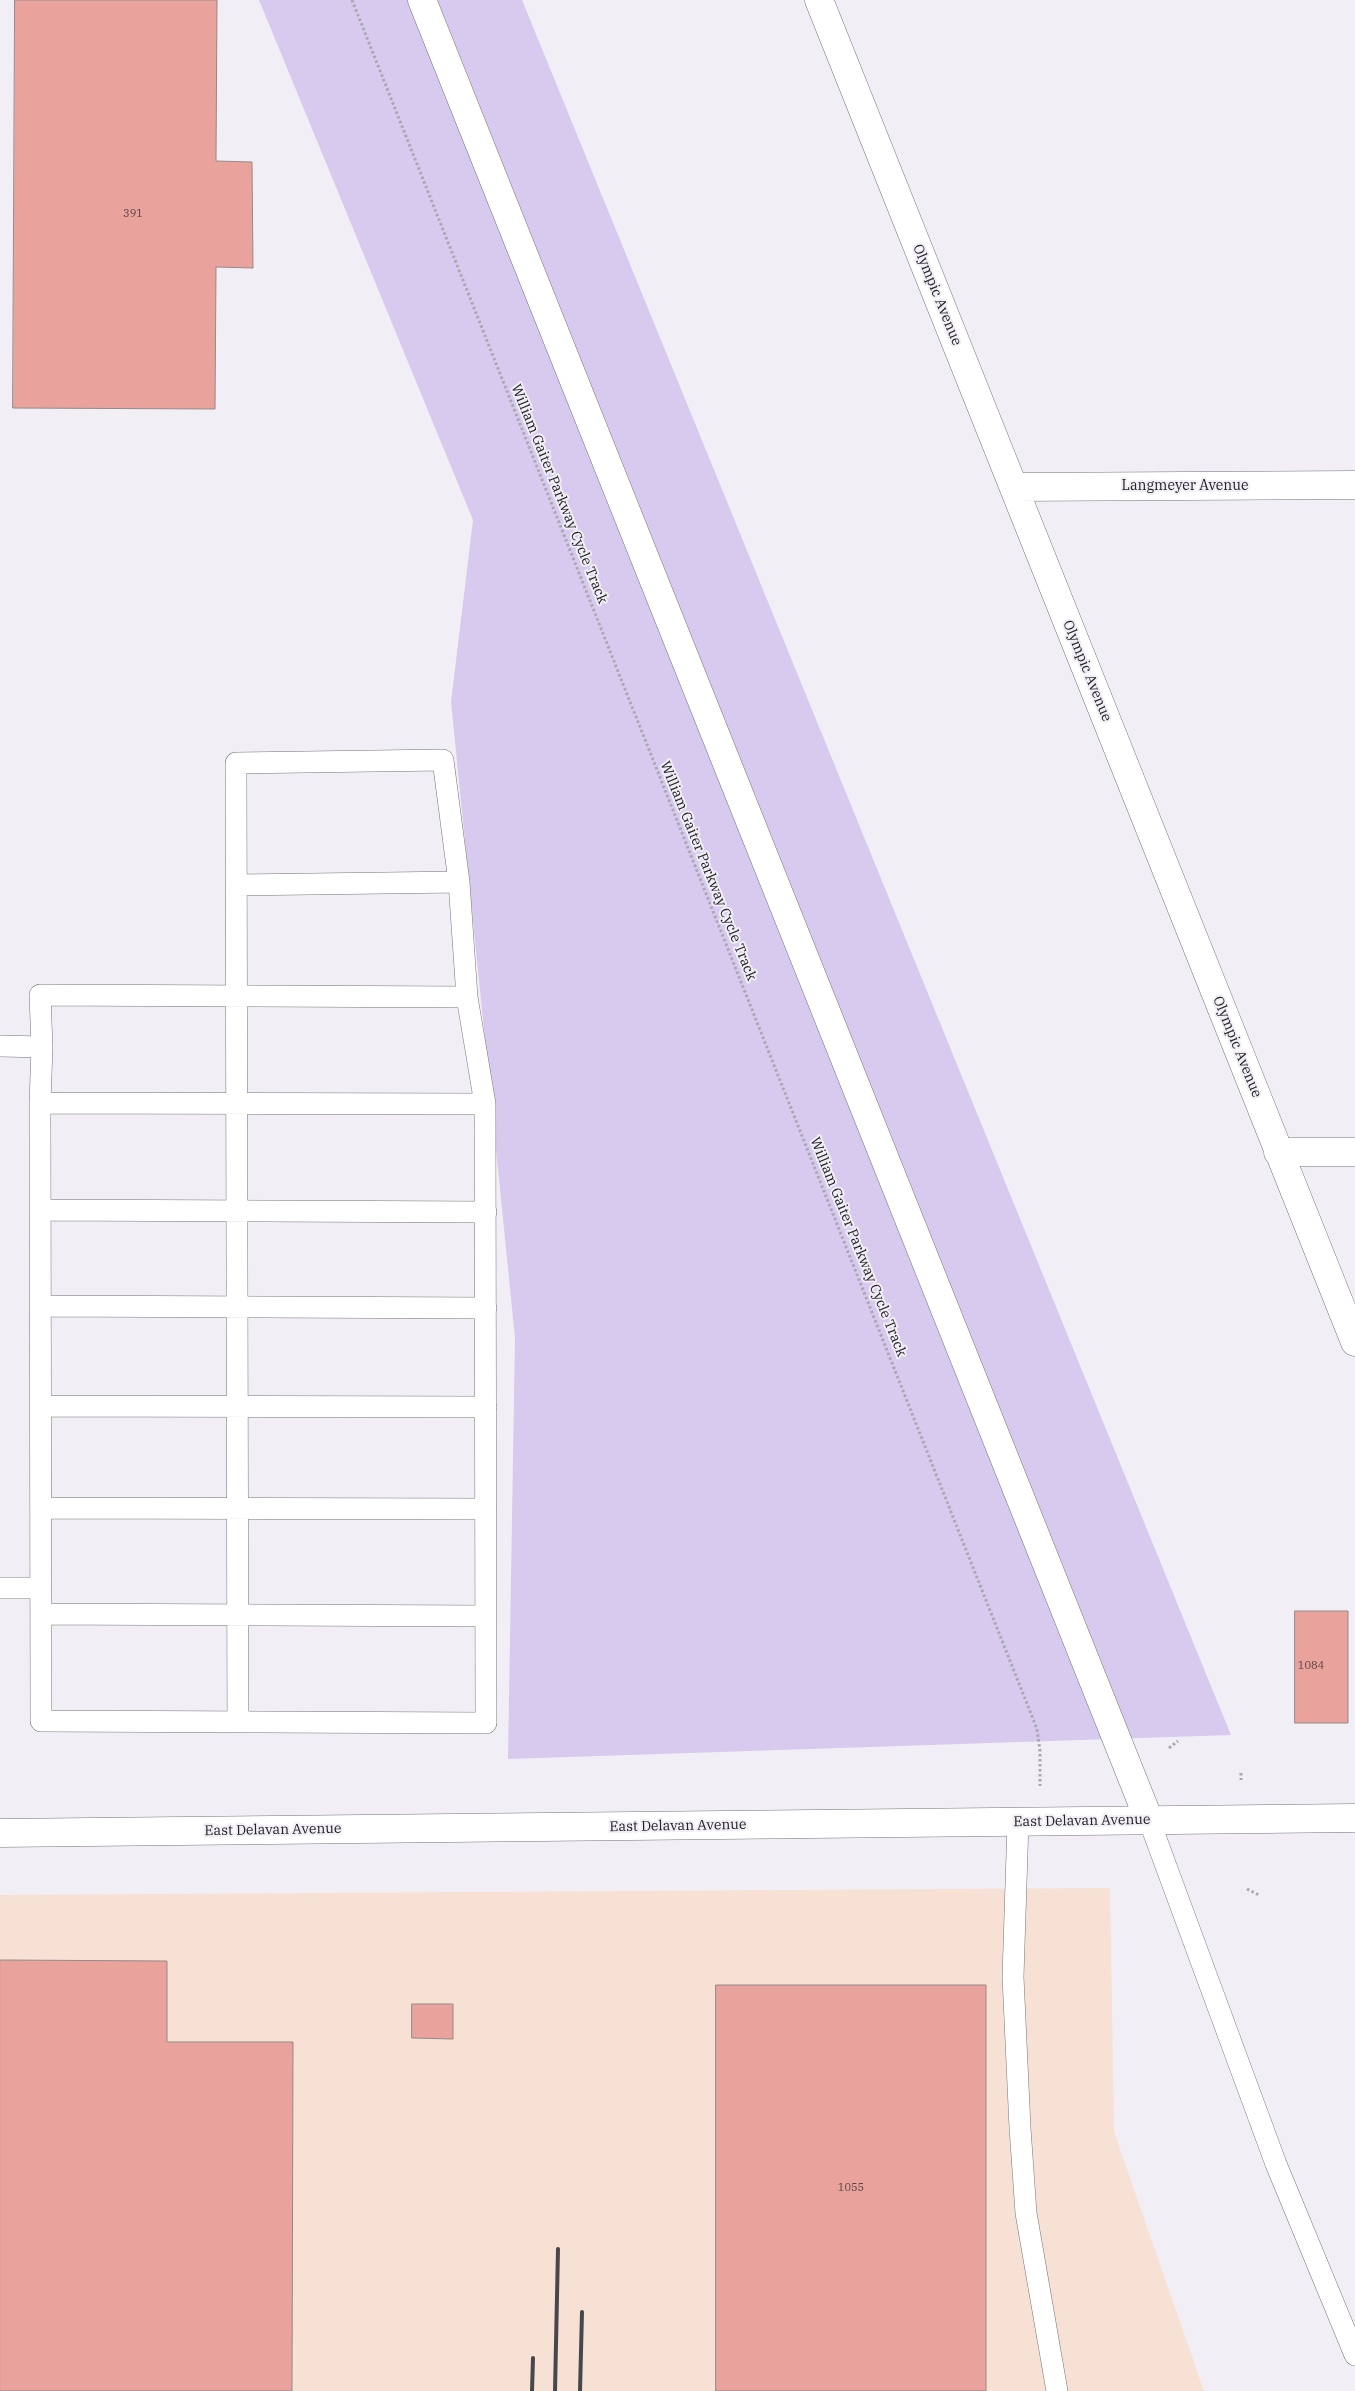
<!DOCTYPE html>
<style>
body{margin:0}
canvas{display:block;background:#f1eef6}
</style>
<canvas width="1355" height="2391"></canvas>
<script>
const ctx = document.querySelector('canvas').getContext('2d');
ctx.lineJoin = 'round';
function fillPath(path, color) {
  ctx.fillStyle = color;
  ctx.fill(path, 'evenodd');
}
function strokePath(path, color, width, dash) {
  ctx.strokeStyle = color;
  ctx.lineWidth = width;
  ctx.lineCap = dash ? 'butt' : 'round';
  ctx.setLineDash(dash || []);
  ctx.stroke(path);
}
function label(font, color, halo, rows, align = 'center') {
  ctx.font = font + ' "IBM Plex Serif",serif';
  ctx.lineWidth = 4;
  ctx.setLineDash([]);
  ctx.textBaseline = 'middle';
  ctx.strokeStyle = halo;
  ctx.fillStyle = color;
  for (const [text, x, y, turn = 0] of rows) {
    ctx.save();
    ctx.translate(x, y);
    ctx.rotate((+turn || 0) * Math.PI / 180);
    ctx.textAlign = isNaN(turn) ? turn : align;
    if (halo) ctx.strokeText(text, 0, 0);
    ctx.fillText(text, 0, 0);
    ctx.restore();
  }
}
fillPath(new Path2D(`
 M 1110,1888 L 1114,2132 L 1204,2391 L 0,2391 L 0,1895 Z`), '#f7e1d4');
fillPath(new Path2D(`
 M 259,0 L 522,0 L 1231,1735 L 508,1759 L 515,1338 L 451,702 L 473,520 Z`), '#d7caee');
const building = new Path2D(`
 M 15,0 L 217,0 L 216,161 L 252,162 L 253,268 L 216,267 L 215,409 L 13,408 Z
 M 1295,1611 L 1348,1611 L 1348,1723 L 1295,1723 Z
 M 0,1960 L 167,1961 L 167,2042 L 293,2042 L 292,2391 L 0,2391 Z
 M 716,1985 L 986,1985 L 986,2391 L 716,2391 Z
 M 412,2004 L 453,2004 L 453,2039 L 412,2038 Z`);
fillPath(building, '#eaa29c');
strokePath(building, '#938a89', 1);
const service = new Path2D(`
 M 237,885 L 459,882
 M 0,1046 L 42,1047
 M 40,1103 L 485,1104
 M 41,1210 L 486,1212
 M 41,1306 L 486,1308
 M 41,1406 L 486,1407
 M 41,1508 L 486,1509
 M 0,1588 L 41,1588
 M 41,1614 L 486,1616
 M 238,1721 C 236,1402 238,1083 236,763 L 443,760 L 459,882 L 467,997 L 485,1104 L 486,1723 L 41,1721 L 40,1103 L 42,1047 L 40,995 L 467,997
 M 1149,1820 L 1276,2164 L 1355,2355
 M 1018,1822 L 1013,1977 L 1020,2128 L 1026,2213 L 1057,2391`);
const minor = new Path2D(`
 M 422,0 L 1149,1820
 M 819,0 L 1355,1342
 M 1015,487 L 1355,485
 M 1278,1152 L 1355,1152`);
const tertiary = new Path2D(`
 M 0,1833 L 1355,1818`);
strokePath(service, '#76747b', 22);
strokePath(minor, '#76747b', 29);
strokePath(tertiary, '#76747b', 29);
strokePath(new Path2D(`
 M 352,0 L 1037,1729 L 1040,1751 L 1040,1786
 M 1169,1748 L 1178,1741
 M 1241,1773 L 1241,1780
 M 1247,1889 L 1259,1895`), '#aaa8ae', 3, [2.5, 2.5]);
strokePath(service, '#fff', 21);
strokePath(minor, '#fff', 28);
strokePath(tertiary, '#fff', 28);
strokePath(new Path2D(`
 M 532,2391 L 533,2358
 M 555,2391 L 558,2249
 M 580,2391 L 582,2312`), '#48474b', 4);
label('11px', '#564344', null, [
 ["391",133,214],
 ["1084",1311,1666],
 ["1055",851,2188]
]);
label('14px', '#242326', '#f1eef6', [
 ["Olympic Avenue",937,295,68],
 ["Langmeyer Avenue",1185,486],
 ["William Gaiter Parkway Cycle Track",559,494,68],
 ["Olympic Avenue",1087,671,68],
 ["William Gaiter Parkway Cycle Track",708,871,68],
 ["Olympic Avenue",1237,1047,68],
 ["William Gaiter Parkway Cycle Track",858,1247,68],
 ["East Delavan Avenue",1082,1821,-1],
 ["East Delavan Avenue",678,1826,-1],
 ["East Delavan Avenue",273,1830,-1]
]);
</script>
